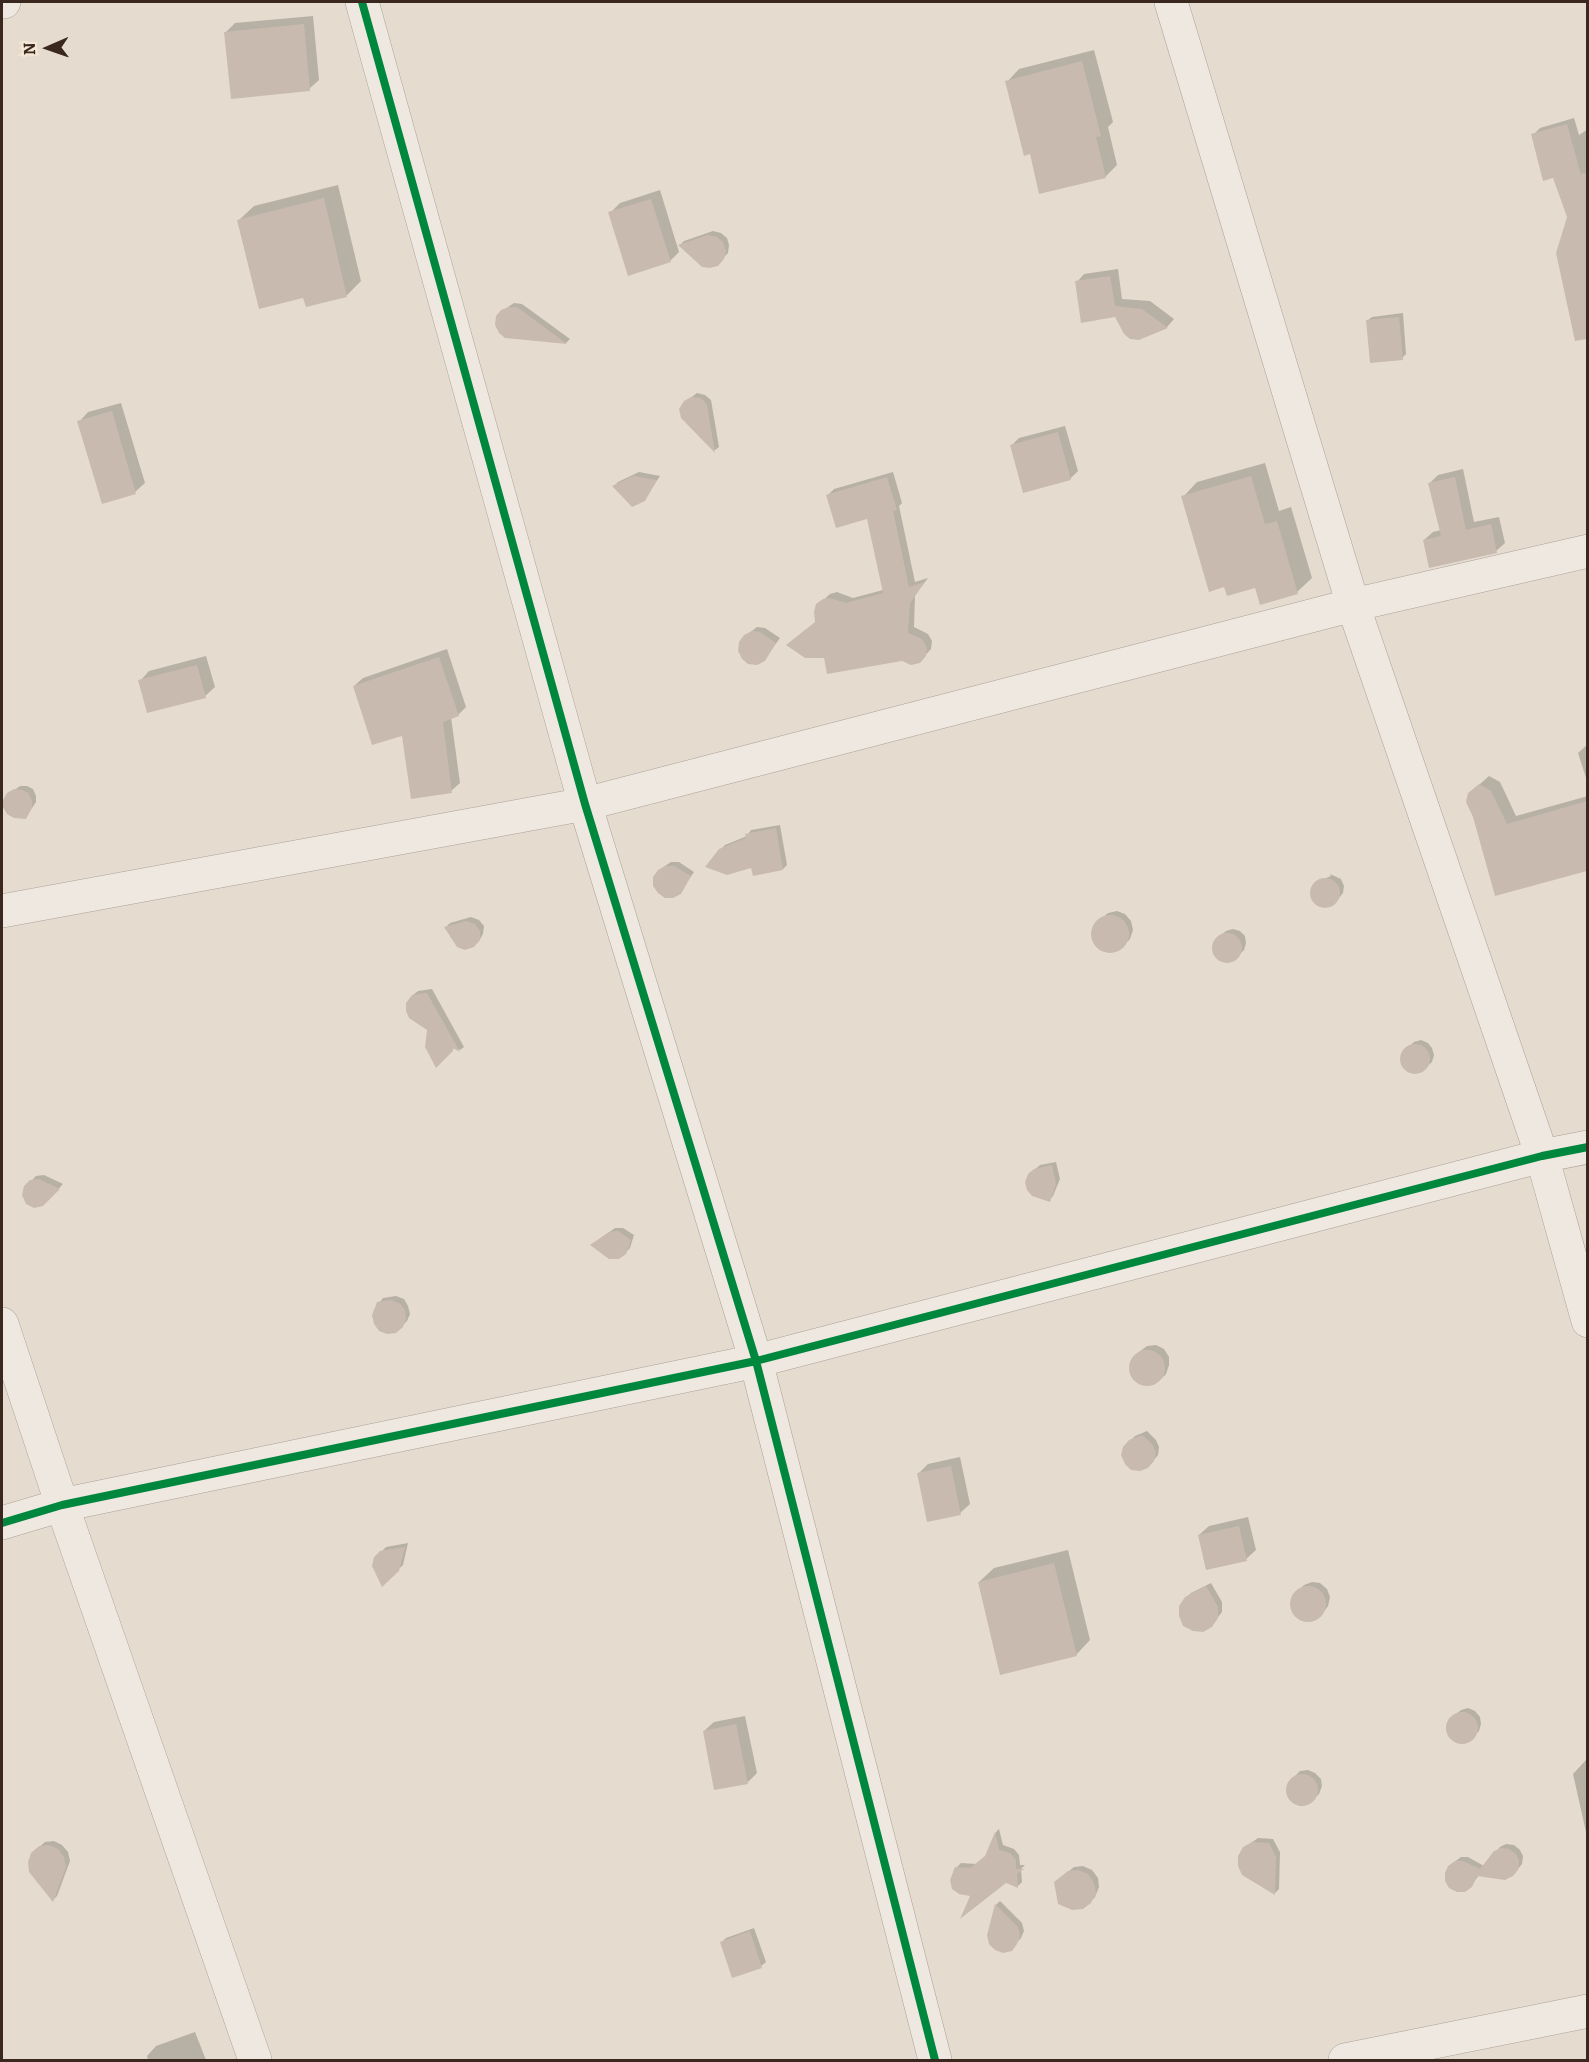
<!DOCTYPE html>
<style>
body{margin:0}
#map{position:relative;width:1589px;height:2062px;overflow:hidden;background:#e5dccf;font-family:Bitter,serif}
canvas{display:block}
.frame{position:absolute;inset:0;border:3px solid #3a281f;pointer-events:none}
.north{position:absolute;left:18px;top:18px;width:60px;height:60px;-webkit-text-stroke:4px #f6e8d6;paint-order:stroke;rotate:268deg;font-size:16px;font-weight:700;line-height:24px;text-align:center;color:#3a281f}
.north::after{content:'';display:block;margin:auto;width:21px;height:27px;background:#3a281f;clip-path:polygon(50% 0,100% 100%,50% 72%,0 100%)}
</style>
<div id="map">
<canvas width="1589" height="2062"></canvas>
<div class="frame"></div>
<div class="north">N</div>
</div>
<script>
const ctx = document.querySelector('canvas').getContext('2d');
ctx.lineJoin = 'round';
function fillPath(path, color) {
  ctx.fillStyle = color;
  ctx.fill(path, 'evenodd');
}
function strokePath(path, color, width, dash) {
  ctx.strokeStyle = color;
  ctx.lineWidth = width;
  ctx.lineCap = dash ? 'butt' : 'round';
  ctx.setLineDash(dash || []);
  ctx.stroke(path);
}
fillPath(new Path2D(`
 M 313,16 L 319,80 L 309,89 L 225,33 L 235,23 Z
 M 1094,50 L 1113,122 L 1108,127 L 1117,165 L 1105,177 L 1031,152 L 1007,82 L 1019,69 Z
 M 1574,118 L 1579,135 L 1588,129 L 1588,322 L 1573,325 L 1569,217 L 1554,176 L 1533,135 L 1540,128 Z
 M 338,185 L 361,281 L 347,295 L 307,305 L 305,297 L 239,220 L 254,206 Z
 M 660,190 L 679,252 L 670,261 L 610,213 L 620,203 Z
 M 713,231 L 721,233 L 727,238 L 729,245 L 728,253 L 717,264 L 680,245 L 684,241 Z
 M 1118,269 L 1122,299 L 1150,301 L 1174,319 L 1167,327 L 1138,339 L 1116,316 L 1077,282 L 1084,274 Z
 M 514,303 L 522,304 L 570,339 L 566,343 L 506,337 L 502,311 Z
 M 1403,313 L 1406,354 L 1402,358 L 1367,321 L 1372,317 Z
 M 697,393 L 705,395 L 711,400 L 719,447 L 715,450 L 682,417 L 685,402 Z
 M 121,403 L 145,483 L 135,492 L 79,422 L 88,412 Z
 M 1065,426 L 1078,471 L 1070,479 L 1011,446 L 1019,438 Z
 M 1265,463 L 1279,511 L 1291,507 L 1312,578 L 1297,592 L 1256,586 L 1183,497 L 1197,482 Z
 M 1463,469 L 1474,522 L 1499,517 L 1505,543 L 1496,551 L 1424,540 L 1433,532 L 1441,530 L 1430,483 L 1438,475 Z
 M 639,472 L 660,476 L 644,500 L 614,486 L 618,482 Z
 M 893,472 L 902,503 L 899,506 L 915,582 L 928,578 L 915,595 L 914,627 L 928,634 L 932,641 L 931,649 L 919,662 L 902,660 L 817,621 L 818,605 L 830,594 L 837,592 L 853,598 L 883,590 L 868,517 L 828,495 L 834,489 Z
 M 757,627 L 765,628 L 780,638 L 764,660 L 745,636 Z
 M 447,649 L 466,707 L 458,715 L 451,717 L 460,783 L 451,791 L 403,734 L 354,686 L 363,678 Z
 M 206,656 L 215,687 L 205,696 L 140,681 L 149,671 Z
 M 1588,744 L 1588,784 L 1578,753 Z
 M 1489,776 L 1500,782 L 1516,816 L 1588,796 L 1588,869 L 1496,895 L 1479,785 Z
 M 20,786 L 27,786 L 33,789 L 36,796 L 36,802 L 26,817 L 9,794 Z
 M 780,825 L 787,865 L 783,869 L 752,866 L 720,850 L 725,845 L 747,836 L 751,830 Z
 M 671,862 L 679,862 L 694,872 L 680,893 L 659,870 Z
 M 1330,874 L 1341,879 L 1344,886 L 1343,893 L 1334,904 L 1327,907 L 1320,906 L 1314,901 L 1311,895 L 1312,887 L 1316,882 L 1331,876 Z
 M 1117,911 L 1125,914 L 1131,921 L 1133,930 L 1130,939 L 1125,944 L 1118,950 L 1109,951 L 1100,949 L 1095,942 L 1093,933 L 1096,924 L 1101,919 L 1108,913 Z
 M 471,917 L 479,920 L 484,926 L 483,934 L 479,941 L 446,927 L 450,923 Z
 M 1233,929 L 1240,931 L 1245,936 L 1246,943 L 1244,950 L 1234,960 L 1227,962 L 1220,960 L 1214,955 L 1213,948 L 1215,941 L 1220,936 L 1226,931 Z
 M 432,989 L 464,1047 L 460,1050 L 455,1047 L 437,1066 L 428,1029 L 413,995 L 418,991 Z
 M 1421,1040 L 1428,1043 L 1432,1048 L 1434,1055 L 1432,1062 L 1421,1072 L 1414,1073 L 1407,1071 L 1403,1066 L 1401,1059 L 1403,1052 L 1414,1042 Z
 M 1056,1162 L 1060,1179 L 1053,1196 L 1049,1200 L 1029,1175 L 1040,1165 Z
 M 44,1175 L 63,1184 L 43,1205 L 25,1187 L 36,1176 Z
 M 615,1228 L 623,1228 L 634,1235 L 630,1248 L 625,1253 L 597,1241 Z
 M 396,1296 L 404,1299 L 408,1306 L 410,1314 L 407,1321 L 402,1326 L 379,1303 L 383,1298 Z
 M 1156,1345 L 1164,1349 L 1169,1357 L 1169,1365 L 1166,1374 L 1161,1379 L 1153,1384 L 1145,1384 L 1136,1381 L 1131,1374 L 1131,1365 L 1134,1356 L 1139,1352 L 1147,1346 Z
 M 1147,1431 L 1156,1440 L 1159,1447 L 1158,1455 L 1148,1467 L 1130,1441 L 1135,1436 Z
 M 960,1457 L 970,1504 L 960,1513 L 918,1474 L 928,1464 Z
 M 1248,1517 L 1256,1550 L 1246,1559 L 1199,1535 L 1209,1526 Z
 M 408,1543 L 403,1565 L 383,1584 L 375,1558 L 386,1547 Z
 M 1068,1550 L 1090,1640 L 1076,1655 L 979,1582 L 994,1568 Z
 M 1312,1582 L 1320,1583 L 1327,1589 L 1330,1597 L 1328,1606 L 1323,1613 L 1318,1618 L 1310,1621 L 1301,1619 L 1294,1613 L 1292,1605 L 1293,1596 L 1304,1585 Z
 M 1211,1583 L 1222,1602 L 1222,1612 L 1211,1626 L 1186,1598 L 1191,1593 Z
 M 1468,1708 L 1475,1711 L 1480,1717 L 1481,1724 L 1479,1731 L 1474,1736 L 1468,1741 L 1461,1743 L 1454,1740 L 1448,1735 L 1447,1728 L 1450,1720 L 1455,1715 L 1461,1710 Z
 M 745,1716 L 757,1773 L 748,1782 L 704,1731 L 714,1722 Z
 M 1586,1760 L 1588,1760 L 1588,1841 L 1573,1774 Z
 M 1308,1770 L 1315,1773 L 1321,1779 L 1322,1786 L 1319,1794 L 1314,1799 L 1308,1804 L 1301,1806 L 1294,1803 L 1288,1797 L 1287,1790 L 1289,1782 L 1300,1771 Z
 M 999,1829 L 1003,1845 L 1014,1849 L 1019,1855 L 1020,1865 L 1025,1865 L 1021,1869 L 1022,1882 L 1018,1886 L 1006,1881 L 972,1894 L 956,1868 L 961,1863 L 976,1864 L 987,1855 L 996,1832 Z
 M 1258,1838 L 1273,1839 L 1280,1852 L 1279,1889 L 1275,1893 L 1244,1848 Z
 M 54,1841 L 62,1845 L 68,1852 L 70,1861 L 57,1896 L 53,1900 L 37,1849 L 45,1842 Z
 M 1506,1844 L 1514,1845 L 1520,1850 L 1523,1856 L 1522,1864 L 1517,1870 L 1479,1875 L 1471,1886 L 1449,1866 L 1461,1857 L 1468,1857 L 1484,1866 L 1500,1847 Z
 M 1083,1866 L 1092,1870 L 1098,1878 L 1099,1887 L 1095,1897 L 1090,1902 L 1061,1878 L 1074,1867 Z
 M 1000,1901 L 1022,1923 L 1024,1931 L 1021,1938 L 1011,1949 L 988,1935 L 996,1905 Z
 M 754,1928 L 766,1962 L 761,1966 L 722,1942 L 726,1938 Z
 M 195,2032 L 206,2060 L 148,2060 L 147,2056 L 156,2046 Z`), '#0003');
fillPath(new Path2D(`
 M 304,24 L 310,91 L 231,99 L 224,32 Z
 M 1082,61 L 1101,136 L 1096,137 L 1106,178 L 1039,194 L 1030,154 L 1024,156 L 1005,81 Z
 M 1567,124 L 1581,175 L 1582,173 L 1587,174 L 1587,339 L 1575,341 L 1556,253 L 1567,217 L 1553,178 L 1543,181 L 1531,134 Z
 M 324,198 L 347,297 L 306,307 L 303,298 L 259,309 L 237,220 Z
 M 651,199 L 671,262 L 628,276 L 608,212 Z
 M 708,235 L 717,237 L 723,242 L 726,251 L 724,259 L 718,266 L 710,268 L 702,267 L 678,245 Z
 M 1110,276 L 1115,306 L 1142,309 L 1168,328 L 1139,340 L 1130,339 L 1124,334 L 1115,317 L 1081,323 L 1075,281 Z
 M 509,307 L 517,307 L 567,344 L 505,338 L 499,333 L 495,325 L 496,316 L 501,310 Z
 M 1399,317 L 1403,360 L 1370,363 L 1366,320 Z
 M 691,397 L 701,398 L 707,405 L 715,453 L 681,418 L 679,409 L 684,401 Z
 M 112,411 L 136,494 L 102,504 L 77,421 Z
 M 1058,432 L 1071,480 L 1023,493 L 1010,445 Z
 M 633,476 L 657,480 L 645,501 L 632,507 L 612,486 Z
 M 1251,476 L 1265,524 L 1277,521 L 1298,594 L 1260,605 L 1255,588 L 1227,596 L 1224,587 L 1209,592 L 1181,496 Z
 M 887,477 L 897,510 L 893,511 L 909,587 L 925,582 L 910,603 L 908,633 L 922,639 L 927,648 L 926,656 L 920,663 L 911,665 L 902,661 L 827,674 L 824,658 L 805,658 L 786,645 L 815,622 L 814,612 L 816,604 L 823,599 L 830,598 L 846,603 L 883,593 L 867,519 L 836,528 L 826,495 Z
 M 1455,477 L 1466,530 L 1491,524 L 1497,553 L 1429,568 L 1423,540 L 1441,536 L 1428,483 Z
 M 752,631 L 760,632 L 776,643 L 765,661 L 757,665 L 748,664 L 742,659 L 738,651 L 739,642 L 744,635 Z
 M 439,657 L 459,716 L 443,722 L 452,793 L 411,799 L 402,736 L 372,745 L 353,686 Z
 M 197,665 L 206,698 L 147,713 L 138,680 Z
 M 1479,784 L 1491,791 L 1507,824 L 1587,801 L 1587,871 L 1495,896 L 1473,817 L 1466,802 L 1468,793 Z
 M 14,789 L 22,790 L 28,793 L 32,800 L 32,808 L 26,819 L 14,818 L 7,814 L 3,807 L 3,800 L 7,793 Z
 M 776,828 L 783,870 L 753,876 L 751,868 L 727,875 L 705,867 L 719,849 L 746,838 L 745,834 Z
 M 666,866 L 674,866 L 691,876 L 681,894 L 673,898 L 665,898 L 658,893 L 653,886 L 653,877 L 658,870 Z
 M1310 893a15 15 0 1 1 30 0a15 15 0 1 1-30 0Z
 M1091 934a19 19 0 1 1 38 0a19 19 0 1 1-38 0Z
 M 466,921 L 475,924 L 480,931 L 480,940 L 474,947 L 465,950 L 457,947 L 444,927 Z
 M1212 948a15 15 0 1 1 30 0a15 15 0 1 1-30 0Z
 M 427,993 L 460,1052 L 453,1048 L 453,1051 L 436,1068 L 425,1047 L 427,1030 L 409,1018 L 406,1011 L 406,1003 L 412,995 Z
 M1400 1059a15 15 0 1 1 30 0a15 15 0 1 1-30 0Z
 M 1052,1165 L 1056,1184 L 1050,1202 L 1032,1196 L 1027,1190 L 1025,1182 L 1028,1174 L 1034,1169 Z
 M 39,1179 L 60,1189 L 43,1206 L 34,1208 L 26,1204 L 22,1195 L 24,1186 L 30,1180 Z
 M 618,1231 L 631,1240 L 626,1254 L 619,1259 L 609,1259 L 590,1245 L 609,1232 Z
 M 391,1300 L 399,1303 L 405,1310 L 406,1319 L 403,1327 L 396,1333 L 387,1334 L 379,1331 L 374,1324 L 372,1315 L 377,1302 Z
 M1129 1368a18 18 0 1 1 36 0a18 18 0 1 1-36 0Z
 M 1142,1435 L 1152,1444 L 1156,1452 L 1154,1461 L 1148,1468 L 1140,1471 L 1131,1470 L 1125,1464 L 1121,1455 L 1123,1447 L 1129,1440 Z
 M 951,1466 L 961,1515 L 927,1522 L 917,1473 Z
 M 1239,1526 L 1247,1561 L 1206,1570 L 1198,1535 Z
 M 405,1547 L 399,1571 L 382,1587 L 372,1566 L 374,1557 L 380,1551 Z
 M 1054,1563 L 1077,1656 L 1000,1675 L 978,1582 Z
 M1290 1604a18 18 0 1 1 36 0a18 18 0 1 1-36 0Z
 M 1206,1586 L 1218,1607 L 1218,1618 L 1212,1627 L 1203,1632 L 1193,1631 L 1183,1626 L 1179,1616 L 1179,1606 L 1185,1597 Z
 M1446 1728a16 16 0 1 1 32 0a16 16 0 1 1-32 0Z
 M 736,1724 L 748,1784 L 714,1790 L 703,1731 Z
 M1286 1790a16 16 0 1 1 32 0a16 16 0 1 1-32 0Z
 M 995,1832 L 999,1850 L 1010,1853 L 1016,1860 L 1016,1869 L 1024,1869 L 1017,1874 L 1018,1888 L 1006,1883 L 960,1919 L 970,1896 L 959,1894 L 952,1889 L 950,1880 L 955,1867 L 970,1868 L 985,1856 Z
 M 1252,1842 L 1269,1843 L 1276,1857 L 1275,1895 L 1242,1875 L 1238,1866 L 1238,1856 L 1243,1847 Z
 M 49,1845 L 58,1849 L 64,1857 L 66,1867 L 53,1902 L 29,1872 L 28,1862 L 31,1853 L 39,1846 Z
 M 1501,1848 L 1509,1849 L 1516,1854 L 1519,1861 L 1518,1870 L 1513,1876 L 1505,1880 L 1477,1876 L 1472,1887 L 1465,1892 L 1457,1892 L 1449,1888 L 1445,1881 L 1445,1873 L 1448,1866 L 1455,1861 L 1463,1861 L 1480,1869 L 1494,1851 Z
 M 1078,1870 L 1088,1874 L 1094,1883 L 1096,1893 L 1091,1903 L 1083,1909 L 1072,1910 L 1058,1904 L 1054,1882 L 1068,1871 Z
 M 995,1904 L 1018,1927 L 1020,1936 L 1017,1944 L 1012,1951 L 1003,1953 L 995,1950 L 989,1944 L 987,1935 Z
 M 750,1931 L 762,1968 L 732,1978 L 720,1942 Z`), '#c9bab0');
const minor = new Path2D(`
 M 2,2 L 4,2
 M 362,2 L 585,804 L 756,1361 L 935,2060
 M 1171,2 L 1353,605 L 1542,1156 L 1588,1321
 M 2,911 L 585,804 L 1353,605 L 1588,551
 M 2,1324 L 62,1505 L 255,2060
 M 2,1523 L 62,1505 L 756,1361 L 1542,1156 L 1588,1147`);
const tertiary = new Path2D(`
 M 1345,2060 L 1588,2011`);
strokePath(minor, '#aba198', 34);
strokePath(tertiary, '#aba198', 34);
strokePath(minor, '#eee8e1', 33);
strokePath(tertiary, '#eee8e1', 33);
strokePath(new Path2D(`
 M 362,2 L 585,804 L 756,1361 L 935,2060
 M 2,1523 L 62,1505 L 756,1361 L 1542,1156 L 1588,1147`), '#00873e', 8);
</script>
